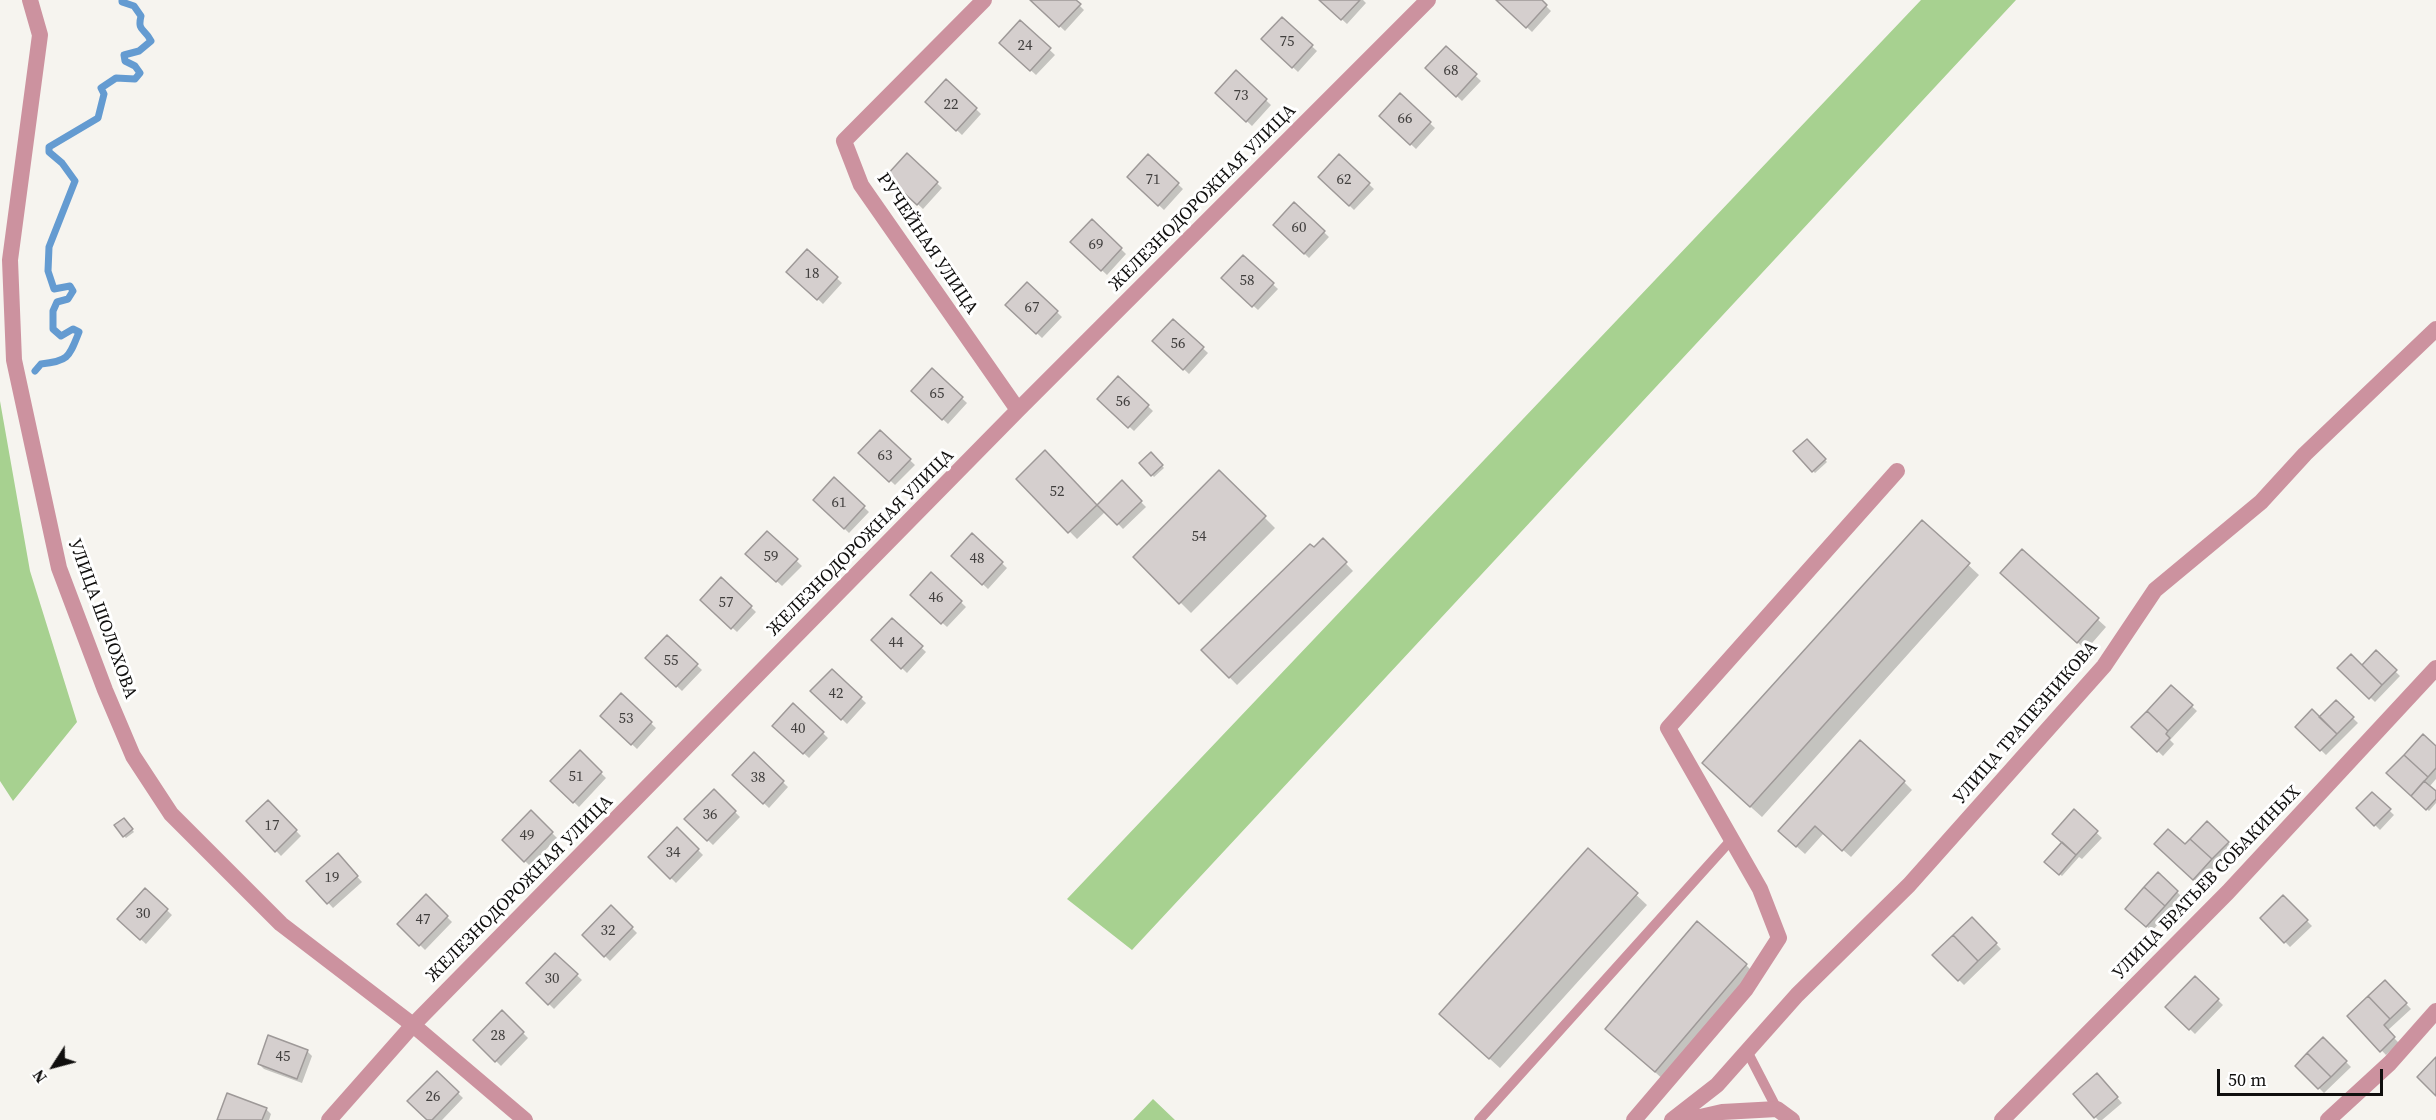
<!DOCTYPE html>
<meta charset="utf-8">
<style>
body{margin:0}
#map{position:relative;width:2436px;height:1120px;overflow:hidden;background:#f6f4ef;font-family:"Source Serif 4",serif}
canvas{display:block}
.north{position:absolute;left:24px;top:1036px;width:60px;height:60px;-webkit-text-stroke:4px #fff;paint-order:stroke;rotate:234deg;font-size:16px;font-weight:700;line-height:24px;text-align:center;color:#100f0e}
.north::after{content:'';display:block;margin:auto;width:21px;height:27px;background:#100f0e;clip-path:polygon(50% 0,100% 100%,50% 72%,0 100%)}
.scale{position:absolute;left:2217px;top:1069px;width:166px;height:27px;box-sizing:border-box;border:3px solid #100f0e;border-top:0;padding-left:8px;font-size:18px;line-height:21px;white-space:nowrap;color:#100f0e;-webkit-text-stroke:4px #fff;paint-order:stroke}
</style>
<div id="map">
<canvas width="2436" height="1120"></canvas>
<div class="north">N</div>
<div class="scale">50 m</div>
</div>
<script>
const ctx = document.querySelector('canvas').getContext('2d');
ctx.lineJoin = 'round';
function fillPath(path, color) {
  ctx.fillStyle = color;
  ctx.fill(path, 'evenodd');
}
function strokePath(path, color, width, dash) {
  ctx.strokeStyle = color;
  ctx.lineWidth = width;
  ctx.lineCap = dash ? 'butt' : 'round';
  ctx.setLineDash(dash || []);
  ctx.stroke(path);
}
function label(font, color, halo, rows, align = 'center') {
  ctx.font = font + ' "Source Serif 4",serif';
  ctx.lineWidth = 6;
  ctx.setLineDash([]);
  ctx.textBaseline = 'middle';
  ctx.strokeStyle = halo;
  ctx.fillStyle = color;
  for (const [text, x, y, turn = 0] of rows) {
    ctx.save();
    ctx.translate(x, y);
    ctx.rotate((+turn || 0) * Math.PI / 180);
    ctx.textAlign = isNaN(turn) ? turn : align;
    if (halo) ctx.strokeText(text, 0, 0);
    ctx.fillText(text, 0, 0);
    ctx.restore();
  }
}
fillPath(new Path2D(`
 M 1921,0 L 2016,0 L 1132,950 L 1067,899 Z
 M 0,401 L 30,571 L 77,722 L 13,801 L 0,781 Z
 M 1153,1099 L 1175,1120 L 1133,1120 Z`), '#a7d190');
fillPath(new Path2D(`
 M 1032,0 L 1074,0 L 1084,10 L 1065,31 Z
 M 1321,0 L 1363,0 L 1366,3 L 1347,24 Z
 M 1498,0 L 1540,0 L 1551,11 L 1532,32 Z
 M 1282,19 L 1317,51 L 1298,72 L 1263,39 Z
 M 1020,22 L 1055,55 L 1036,75 L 1001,43 Z
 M 1446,48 L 1481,81 L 1462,101 L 1427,68 Z
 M 1236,72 L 1271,105 L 1252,126 L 1217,93 Z
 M 947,81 L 981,114 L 962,135 L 927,102 Z
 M 1400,96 L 1435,128 L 1416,149 L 1381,116 Z
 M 907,155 L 942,188 L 923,209 L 888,176 Z
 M 1148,156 L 1183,189 L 1164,210 L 1129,177 Z
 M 1339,156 L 1374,189 L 1354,210 L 1320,177 Z
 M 1294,204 L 1329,237 L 1309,258 L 1275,225 Z
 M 1092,221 L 1126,254 L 1107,275 L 1072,242 Z
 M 807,251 L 842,283 L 823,304 L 788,271 Z
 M 1243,257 L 1278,289 L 1258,310 L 1223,278 Z
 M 1027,284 L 1062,317 L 1042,338 L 1007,305 Z
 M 1173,321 L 1208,353 L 1189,374 L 1154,341 Z
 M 932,371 L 967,403 L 948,424 L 913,391 Z
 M 1118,378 L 1153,411 L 1134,431 L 1099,399 Z
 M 880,432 L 915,465 L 895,485 L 861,453 Z
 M 1807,441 L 1827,462 L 1815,473 L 1795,452 Z
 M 1045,452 L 1097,506 L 1122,483 L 1146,507 L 1123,529 L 1106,511 L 1077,539 L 1018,479 Z
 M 1151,454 L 1164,468 L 1154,477 L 1141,463 Z
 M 1219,472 L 1275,528 L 1191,613 L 1135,557 Z
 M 834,479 L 869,512 L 849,533 L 815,500 Z
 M 1922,522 L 1979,575 L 1762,817 L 1714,774 Z
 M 767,533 L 802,566 L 782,586 L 747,554 Z
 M 972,535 L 1007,568 L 988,589 L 953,556 Z
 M 1323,540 L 1353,571 L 1237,685 L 1203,650 Z
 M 2022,551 L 2106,627 L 2086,650 L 2009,581 Z
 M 931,574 L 966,607 L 947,627 L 912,595 Z
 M 721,579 L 756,612 L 737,632 L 702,600 Z
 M 892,620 L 926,652 L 907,673 L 873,640 Z
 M 667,638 L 702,670 L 682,691 L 647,658 Z
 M 2376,653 L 2400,676 L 2375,702 L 2340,668 L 2362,667 Z
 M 832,671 L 866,703 L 847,724 L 813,691 Z
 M 2171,687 L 2197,711 L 2170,740 L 2174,744 L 2163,756 L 2133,727 Z
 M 621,695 L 656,728 L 637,749 L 602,716 Z
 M 2336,702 L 2358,723 L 2326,755 L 2297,727 L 2319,719 Z
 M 793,705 L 828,738 L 809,758 L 774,726 Z
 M 2436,748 L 2436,779 L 2429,787 L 2436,794 L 2436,803 L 2429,811 L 2393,778 Z
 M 580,753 L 606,778 L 579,807 L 552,781 Z
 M 754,755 L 788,787 L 769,808 L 734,775 Z
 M 1904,782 L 1912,790 L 1851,857 L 1824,833 L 1805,854 L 1787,838 Z
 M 714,791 L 740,817 L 713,845 L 686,819 Z
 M 2372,794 L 2394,815 L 2380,830 L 2358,808 Z
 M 268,802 L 301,836 L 281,856 L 248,821 Z
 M 531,812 L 557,838 L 530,866 L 504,840 Z
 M 2074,812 L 2102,838 L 2082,859 L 2079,857 L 2062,876 L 2046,862 L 2064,843 Z
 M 126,822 L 134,832 L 126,838 L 124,836 Z
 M 2207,823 L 2233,848 L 2199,884 L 2156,844 L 2186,846 Z
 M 677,829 L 703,855 L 676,883 L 650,857 Z
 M 1588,850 L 1647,905 L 1500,1068 L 1451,1024 Z
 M 342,860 L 362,882 L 333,908 L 308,881 Z
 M 145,890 L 172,915 L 146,944 L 119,919 Z
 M 2177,892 L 2182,897 L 2152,931 L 2132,913 Z
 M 426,896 L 452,922 L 425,950 L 399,924 Z
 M 2283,897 L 2312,926 L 2290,947 L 2262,918 Z
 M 611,907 L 637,933 L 610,961 L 584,935 Z
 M 1972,919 L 2001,949 L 1964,985 L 1934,955 Z
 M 555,955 L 582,980 L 554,1009 L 528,983 Z
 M 1746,965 L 1756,975 L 1666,1082 L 1607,1029 Z
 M 2195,978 L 2223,1005 L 2195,1034 L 2167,1007 Z
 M 2385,982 L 2411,1009 L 2387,1031 L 2399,1043 L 2386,1055 L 2349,1016 Z
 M 502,1012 L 528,1038 L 501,1066 L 475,1040 Z
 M 2323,1039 L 2351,1067 L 2324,1093 L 2297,1066 Z
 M 307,1051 L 312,1056 L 302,1083 L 264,1069 L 259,1064 Z
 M 437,1073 L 463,1098 L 442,1120 L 429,1120 Z
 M 2101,1080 L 2122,1103 L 2102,1120 L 2098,1120 L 2075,1094 Z
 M 266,1109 L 271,1114 L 269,1120 L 219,1120 Z`), '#0003');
strokePath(new Path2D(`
 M 35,371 L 41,364 C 69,361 69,357 79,332 L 73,329 L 61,336 L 53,329 L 53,311 L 57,302 L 68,299 L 73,291 L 70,286 L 54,289 L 48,271 L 49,247 L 75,181 L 62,163 L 49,152 L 49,147 L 98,118 L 104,94 L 101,88 L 116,78 L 135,79 L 140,73 L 135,66 L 125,61 L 124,55 L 139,51 L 151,41 C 145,28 137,32 141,16 L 134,6 L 122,2 L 122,0`), '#649bd1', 7);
const building = new Path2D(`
 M 1030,0 L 1076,0 L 1081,4 L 1059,27 Z
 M 1319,0 L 1360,0 L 1341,20 Z
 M 1496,0 L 1542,0 L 1547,5 L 1526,28 Z
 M 1282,17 L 1313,45 L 1292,68 L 1261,39 Z
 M 1020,20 L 1051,48 L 1030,71 L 999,43 Z
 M 1446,46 L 1477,74 L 1456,97 L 1425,68 Z
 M 1236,70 L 1267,99 L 1246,122 L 1215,93 Z
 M 946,79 L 977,108 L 956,131 L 925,102 Z
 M 1400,93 L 1431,122 L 1410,145 L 1379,116 Z
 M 907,153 L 938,182 L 917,205 L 886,176 Z
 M 1148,154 L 1179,183 L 1158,206 L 1127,177 Z
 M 1339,154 L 1370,183 L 1349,206 L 1318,177 Z
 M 1294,202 L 1325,231 L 1304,254 L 1273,225 Z
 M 1092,219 L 1122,248 L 1101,271 L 1070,242 Z
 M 807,249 L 838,277 L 817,300 L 786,272 Z
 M 1243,255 L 1274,283 L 1252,307 L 1221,278 Z
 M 1027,282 L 1058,311 L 1036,334 L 1005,305 Z
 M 1173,319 L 1204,347 L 1183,370 L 1152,341 Z
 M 932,368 L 963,397 L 942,420 L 911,391 Z
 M 1118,376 L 1149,405 L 1128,428 L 1097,399 Z
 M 880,430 L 911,459 L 889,482 L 858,453 Z
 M 1807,439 L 1826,459 L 1812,472 L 1793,451 Z
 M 1045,450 L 1097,505 L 1068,533 L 1016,479 Z
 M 1151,452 L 1163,465 L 1151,476 L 1139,463 Z
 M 1219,470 L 1266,516 L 1179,604 L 1133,557 Z
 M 834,477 L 865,506 L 844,529 L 813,500 Z
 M 1122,480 L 1142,501 L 1117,525 L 1097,505 Z
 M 1922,520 L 1970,563 L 1750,807 L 1702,763 Z
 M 767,531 L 798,559 L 776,582 L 745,554 Z
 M 972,533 L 1003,562 L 982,585 L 951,556 Z
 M 1323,538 L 1347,562 L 1229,678 L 1201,650 L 1310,544 L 1314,547 Z
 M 2022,549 L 2099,618 L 2077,643 L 2000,573 Z
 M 931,572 L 962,601 L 941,624 L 910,595 Z
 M 721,577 L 752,606 L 731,629 L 700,600 Z
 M 892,618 L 923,646 L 901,669 L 871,640 Z
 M 667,635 L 698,664 L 676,687 L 645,658 Z
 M 2376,650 L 2397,670 L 2382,685 L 2362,665 Z
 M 2351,654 L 2382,685 L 2369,699 L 2337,668 Z
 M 832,669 L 862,697 L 841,720 L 810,691 Z
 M 2171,685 L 2193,705 L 2168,731 L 2147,711 Z
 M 621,693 L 652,722 L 631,745 L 600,716 Z
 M 2336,700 L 2354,717 L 2337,734 L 2319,717 Z
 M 793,703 L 824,732 L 803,754 L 772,726 Z
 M 2312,709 L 2337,734 L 2320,751 L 2295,727 Z
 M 2147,711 L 2168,731 L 2166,734 L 2170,738 L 2157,752 L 2131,727 Z
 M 2423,734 L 2436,746 L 2436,768 L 2428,777 L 2404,755 Z
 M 1860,740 L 1905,781 L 1842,851 L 1815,826 L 1796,847 L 1778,831 Z
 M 580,750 L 602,772 L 573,803 L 550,781 Z
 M 754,752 L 784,781 L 763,804 L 732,775 Z
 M 2404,755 L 2428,777 L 2411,796 L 2386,773 Z
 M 2424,781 L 2436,791 L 2436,799 L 2426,810 L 2411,796 Z
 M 714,789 L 736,811 L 707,841 L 684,819 Z
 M 2372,792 L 2391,809 L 2374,826 L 2356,808 Z
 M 268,800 L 297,830 L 275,852 L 246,821 Z
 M 2074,809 L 2098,831 L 2076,855 L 2052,834 Z
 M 531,810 L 553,832 L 524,862 L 502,840 Z
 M 124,818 L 133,829 L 123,837 L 114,825 Z
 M 2207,821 L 2229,842 L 2212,859 L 2190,839 Z
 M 677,827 L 699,849 L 670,879 L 648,857 Z
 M 2168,829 L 2185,844 L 2190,839 L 2212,859 L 2193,880 L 2154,844 Z
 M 2062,842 L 2076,855 L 2059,875 L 2044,862 Z
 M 1588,848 L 1638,893 L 1489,1059 L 1439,1014 Z
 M 338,853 L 358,876 L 327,904 L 306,881 Z
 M 2158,872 L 2178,891 L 2165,906 L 2144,887 Z
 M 2144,887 L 2165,906 L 2146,927 L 2125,909 Z
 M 145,888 L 168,909 L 140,940 L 117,919 Z
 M 426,894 L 448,916 L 419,946 L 397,924 Z
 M 2283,895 L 2308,920 L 2284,943 L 2260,918 Z
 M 611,905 L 633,927 L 604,957 L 582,935 Z
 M 1972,917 L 1997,943 L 1978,961 L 1953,935 Z
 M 1697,921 L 1747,964 L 1655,1072 L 1605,1029 Z
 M 1953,935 L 1978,961 L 1958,981 L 1932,955 Z
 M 555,953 L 578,974 L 548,1005 L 526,983 Z
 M 2195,976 L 2219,999 L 2189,1030 L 2165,1007 Z
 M 2385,980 L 2407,1003 L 2390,1019 L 2368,996 Z
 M 2368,996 L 2390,1019 L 2384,1025 L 2395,1037 L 2380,1052 L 2347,1016 Z
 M 502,1010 L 524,1032 L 495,1062 L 473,1040 Z
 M 268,1035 L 308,1050 L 297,1079 L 258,1064 Z
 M 2323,1037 L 2347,1061 L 2331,1077 L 2307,1053 Z
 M 2307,1053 L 2331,1077 L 2318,1089 L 2295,1066 Z
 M 2436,1057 L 2436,1096 L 2417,1077 Z
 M 437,1071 L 459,1092 L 432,1120 L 427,1120 L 407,1101 Z
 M 2097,1073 L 2118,1097 L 2094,1118 L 2073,1094 Z
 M 227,1093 L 267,1108 L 262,1120 L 217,1120 Z`);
fillPath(building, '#d5cfce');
strokePath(building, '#9e9998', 1.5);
strokePath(new Path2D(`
 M 1747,1051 L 1777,1109
 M 1479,1120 L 1732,839`), '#cc929f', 10);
strokePath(new Path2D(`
 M 984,0 L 844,141 L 861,185 L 1018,410
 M 329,1120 L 413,1025 L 1018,410 L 1428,0
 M 1634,1120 L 1746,989 L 1779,938 L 1760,889 L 1668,728 L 1897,471
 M 1672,1120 L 1717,1085 L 1797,995 L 1909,885 L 2104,666 L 2155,590 L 2261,502 L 2305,454 L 2436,329
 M 1687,1120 L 1722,1112 L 1777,1109 L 1792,1120
 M 2002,1120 L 2228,892 L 2436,668
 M 2328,1120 L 2390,1063 L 2436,1011`), '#cc929f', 16);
strokePath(new Path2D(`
 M 30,0 L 40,35 L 10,260 L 14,360 L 59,568 L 105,690 L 133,756 L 171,814 L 281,924 L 413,1025 L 525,1120`), '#cc929f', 16);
label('15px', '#413f3e', null, [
 ["75",1287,42],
 ["24",1025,46],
 ["68",1451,71],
 ["73",1241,96],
 ["22",951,105],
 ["66",1405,119],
 ["71",1153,180],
 ["62",1344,180],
 ["60",1299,228],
 ["69",1096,245],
 ["18",812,274],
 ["58",1247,281],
 ["67",1032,308],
 ["56",1178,344],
 ["65",937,394],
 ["56",1123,402],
 ["63",885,456],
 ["52",1057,492],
 ["61",839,503],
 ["54",1199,537],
 ["59",771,557],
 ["48",977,559],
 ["46",936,598],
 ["57",726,603],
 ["44",896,643],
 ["55",671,661],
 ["42",836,694],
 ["53",626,719],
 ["40",798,729],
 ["51",576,777],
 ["38",758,778],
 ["36",710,815],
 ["17",272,826],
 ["49",527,836],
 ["34",673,853],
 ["19",332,878],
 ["30",143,914],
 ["47",423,920],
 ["32",608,931],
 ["30",552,979],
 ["28",498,1036],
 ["45",283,1057],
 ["26",433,1097]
]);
label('18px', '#100f0e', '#fff', [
 ["ЖЕЛЕЗНОДОРОЖНАЯ УЛИЦА",1203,198,-45],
 ["РУЧЕЙНАЯ УЛИЦА",927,244,56],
 ["ЖЕЛЕЗНОДОРОЖНАЯ УЛИЦА",861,543,-45],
 ["УЛИЦА ШОЛОХОВА",102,619,70],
 ["УЛИЦА ТРАПЕЗНИКОВА",2026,723,-49],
 ["УЛИЦА БРАТЬЕВ СОБАКИНЫХ",2207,883,-46],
 ["ЖЕЛЕЗНОДОРОЖНАЯ УЛИЦА",520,889,-45]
]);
</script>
